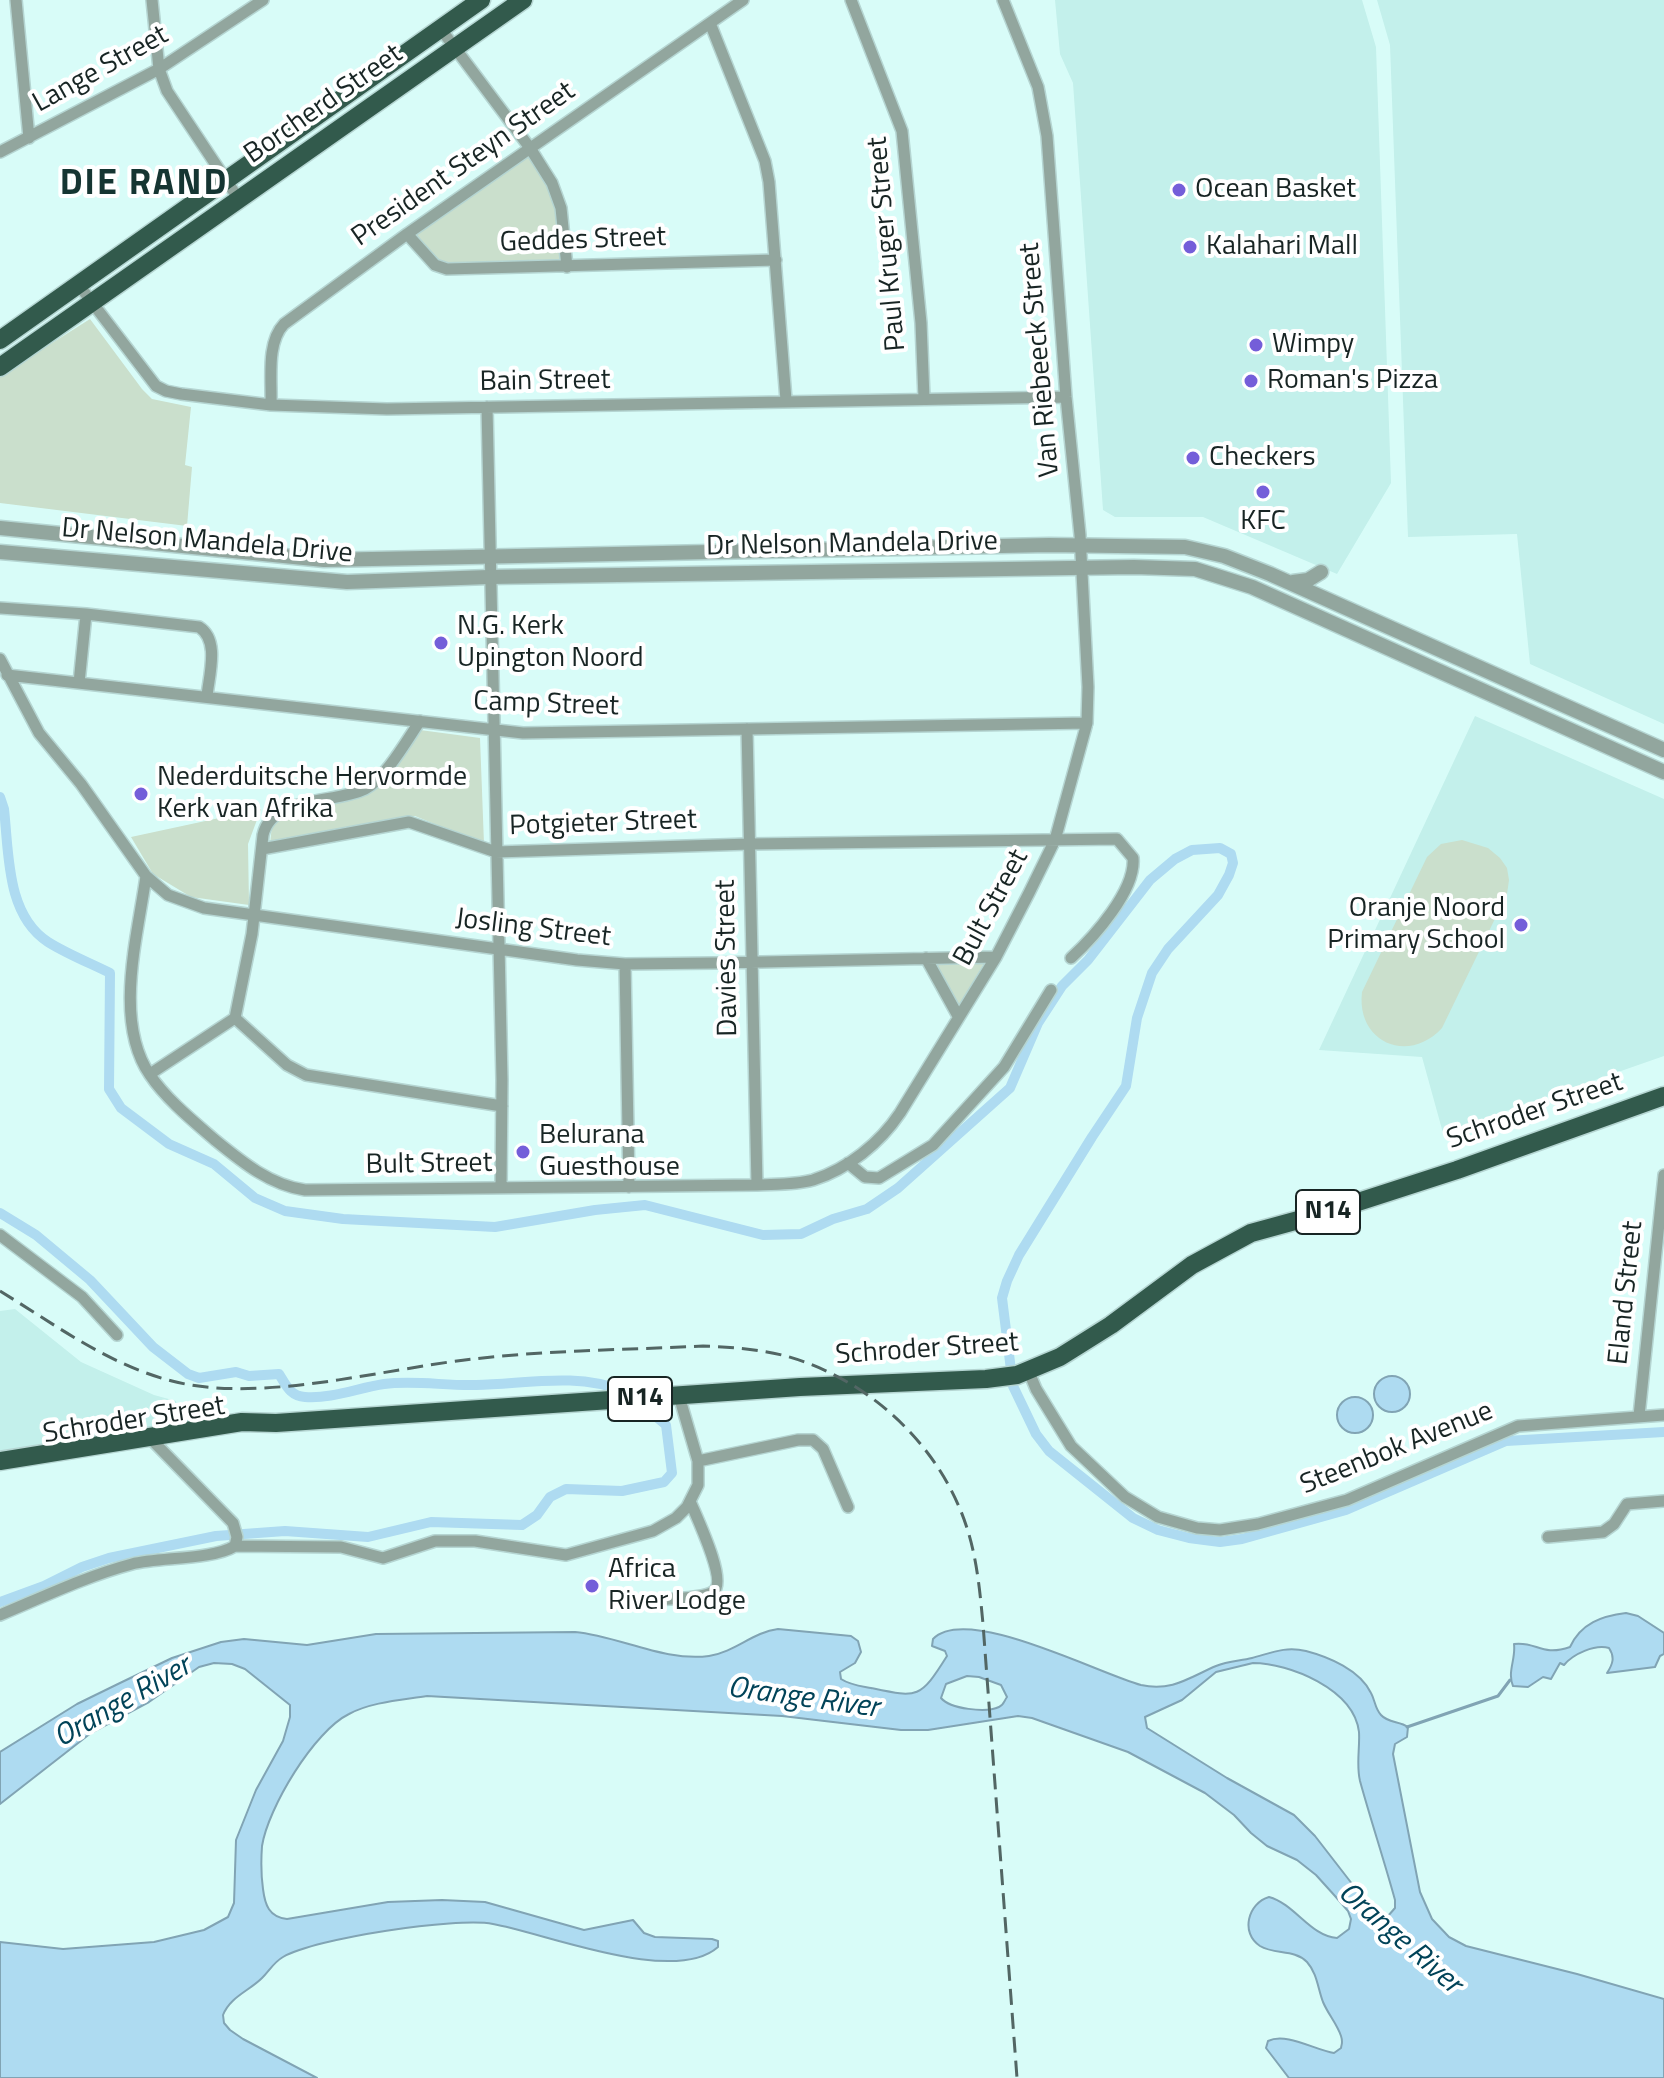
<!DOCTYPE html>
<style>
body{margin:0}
canvas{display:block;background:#d8fcf8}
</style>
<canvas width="1664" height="2078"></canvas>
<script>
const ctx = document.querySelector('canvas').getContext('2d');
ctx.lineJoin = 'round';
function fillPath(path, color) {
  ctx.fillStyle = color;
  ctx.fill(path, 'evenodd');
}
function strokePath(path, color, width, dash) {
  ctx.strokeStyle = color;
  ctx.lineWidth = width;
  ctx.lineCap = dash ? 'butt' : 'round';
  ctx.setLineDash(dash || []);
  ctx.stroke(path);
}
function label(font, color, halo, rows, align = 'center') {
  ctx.font = font + ' "Titillium Web",sans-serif';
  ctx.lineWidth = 8;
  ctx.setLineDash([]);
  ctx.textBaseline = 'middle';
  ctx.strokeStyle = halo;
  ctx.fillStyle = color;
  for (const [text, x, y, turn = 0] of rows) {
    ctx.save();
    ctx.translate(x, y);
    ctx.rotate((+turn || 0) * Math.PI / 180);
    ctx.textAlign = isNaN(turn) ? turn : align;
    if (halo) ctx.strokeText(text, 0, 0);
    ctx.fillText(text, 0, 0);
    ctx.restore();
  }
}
fillPath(new Path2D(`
 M 1055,0 L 1362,0 L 1376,47 L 1391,483 L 1337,574 L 1203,517 L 1115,517 L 1103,510 L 1073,83 L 1060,54 Z
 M 1377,0 L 1664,0 L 1664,724 L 1530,664 L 1517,534 L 1408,537 L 1390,45 Z
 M 1475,716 L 1664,799 L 1664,1056 L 1443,1133 L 1422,1057 L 1319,1050 Z
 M 15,1309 L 81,1362 L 154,1395 L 176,1401 L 180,1423 L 0,1453 L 0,1311 Z`), '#c3f0eb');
fillPath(new Path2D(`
 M 528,151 L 558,203 L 563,267 L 449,271 L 411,233 Z
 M 90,319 L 142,389 L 152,399 L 191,407 L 185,465 L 192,467 L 187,526 L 0,503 L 0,376 Z
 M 420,730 L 480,738 L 484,844 L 415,816 L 270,844 L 272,825 L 283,816 L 369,793 Z
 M 261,809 L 248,844 L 249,905 L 191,897 L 153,874 L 131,837 Z
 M 1462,840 L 1488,848 L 1500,858 L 1507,868 L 1509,880 L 1507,894 L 1442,1028 C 1408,1065 1356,1042 1362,992 L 1427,857 L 1441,844 Z
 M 987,958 L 959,1006 L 934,961 Z`), '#cadfcc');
const water = new Path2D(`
 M1374 1394a18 18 0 1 1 36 0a18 18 0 1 1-36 0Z
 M1337 1415a18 18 0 1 1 36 0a18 18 0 1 1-36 0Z
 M 1626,1613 L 1638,1616 L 1664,1633 L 1664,1654 L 1660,1656 L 1655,1667 L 1607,1673 C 1613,1664 1615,1657 1609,1648 C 1595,1644 1573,1654 1564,1665 L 1560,1663 L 1551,1679 L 1543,1677 L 1528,1687 L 1513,1686 C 1507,1672 1516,1659 1514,1644 C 1537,1641 1541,1657 1570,1647 C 1581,1623 1602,1616 1626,1613 Z
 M 778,1629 L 851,1636 L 858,1641 L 861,1652 L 855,1663 L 840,1672 L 841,1679 C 850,1685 860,1686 871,1688 C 918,1698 920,1699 947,1656 L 945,1651 L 932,1646 L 933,1639 C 967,1604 1099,1674 1141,1685 C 1172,1692 1190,1677 1216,1666 C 1228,1661 1240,1661 1252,1658 C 1271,1653 1285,1646 1306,1651 C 1329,1657 1360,1670 1371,1693 C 1375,1700 1375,1709 1381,1715 C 1388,1723 1400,1721 1408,1727 L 1407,1737 L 1395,1744 L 1393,1754 L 1420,1892 L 1432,1919 L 1449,1937 L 1466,1946 L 1577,1974 L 1664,1999 L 1664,2078 L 1289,2078 L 1266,2048 L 1268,2041 C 1286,2032 1315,2050 1334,2053 L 1341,2048 C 1342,2042 1343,2042 1341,2036 C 1337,2024 1328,2014 1323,2002 C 1318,1989 1317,1973 1307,1962 C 1294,1949 1275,1955 1260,1946 C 1240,1933 1248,1903 1269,1897 C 1295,1904 1310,1936 1337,1938 L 1349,1929 L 1351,1919 L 1348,1911 L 1335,1896 L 1316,1875 L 1297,1860 L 1267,1846 L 1251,1833 L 1234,1815 L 1205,1793 L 1128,1752 L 1032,1718 L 1018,1716 L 928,1730 L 901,1730 L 782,1716 L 427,1696 C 402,1700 371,1702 349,1714 C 314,1731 268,1808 262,1846 C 261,1860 261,1875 263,1889 C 265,1905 269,1917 287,1919 L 388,1902 L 442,1900 L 485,1902 L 584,1930 L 633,1920 L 644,1933 L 655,1937 L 712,1939 L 718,1941 L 718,1947 C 674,1986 545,1933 493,1924 C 456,1917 316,1938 283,1957 C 274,1962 269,1971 262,1978 C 249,1991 230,1997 223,2015 L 224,2023 L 230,2030 L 243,2039 L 317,2078 L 0,2078 L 0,1942 L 63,1949 L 154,1942 L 204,1930 L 228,1917 L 234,1903 L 236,1840 L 256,1790 L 283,1741 L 290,1717 L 290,1705 L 245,1669 L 232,1664 L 214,1663 L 199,1667 L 149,1702 L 91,1733 L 0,1804 L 0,1752 L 77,1704 L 120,1683 L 172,1658 L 221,1642 L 244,1639 L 307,1645 L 376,1634 L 575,1632 C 619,1636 664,1662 709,1656 C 735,1652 753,1632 778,1629 ZM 1253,1663 C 1289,1663 1354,1689 1359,1732 C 1360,1749 1356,1764 1360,1781 C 1371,1821 1384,1860 1395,1900 L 1395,1908 L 1388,1916 L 1383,1916 L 1370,1907 L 1315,1836 L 1294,1815 L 1227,1778 L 1147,1728 L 1145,1717 L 1182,1700 L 1216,1672 ZM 967,1676 L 979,1677 L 1001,1685 L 1007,1697 C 1004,1701 1004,1705 999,1707 C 986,1713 950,1709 941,1698 L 946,1684 Z`);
fillPath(water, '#aedbf1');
strokePath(water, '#81a4b4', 2);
strokePath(new Path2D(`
 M 1407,1727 L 1498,1696 L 1510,1680`), '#81a4b4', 3);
strokePath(new Path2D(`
 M 0,797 L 4,809 C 9,853 6,915 48,942 C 67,954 90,963 110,973 L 109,1089 L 121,1108 L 169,1144 L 214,1164 L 255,1198 L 285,1211 L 343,1219 L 495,1227 L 595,1210 L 645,1205 L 763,1235 L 801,1234 L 833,1219 L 867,1209 L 898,1188 L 1010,1088 L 1038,1023 L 1062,986 L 1088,960 L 1150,880 L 1175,859 L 1192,850 L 1220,848 L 1231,854 L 1233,863 L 1229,875 L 1218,895 L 1168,949 L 1152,973 L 1137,1018 L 1126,1086 L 1092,1137 L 1019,1255 L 1007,1281 L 1002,1298 L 1013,1386 L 1036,1434 L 1049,1451 L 1133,1518 L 1158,1530 L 1189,1538 L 1220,1542 L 1242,1539 L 1346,1510 L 1506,1441 L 1664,1432
 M 0,1213 L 36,1235 L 90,1280 L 153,1347 L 188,1374 L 199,1378 L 236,1372 L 249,1376 L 279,1374 C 286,1385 290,1396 305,1397 C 331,1399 358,1388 384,1384 C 414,1380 446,1386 476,1385 C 525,1384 577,1372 623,1391
 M 0,1602 L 44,1586 L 82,1567 L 109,1558 L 216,1536 L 285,1531 L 368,1537 L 431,1522 L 522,1525 L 537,1515 L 550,1497 L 566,1489 L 622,1491 L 664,1482 L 672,1473 L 666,1425 L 648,1410`), '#aedbf1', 10);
const minor = new Path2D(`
 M 16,0 L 29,138
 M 152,0 L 159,69 L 167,91 L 238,198
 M 851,0 L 902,131 L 921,323 L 924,398
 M 710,23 L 765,161 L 769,182 L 786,400
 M 440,28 L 530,148 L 552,183 L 561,208 L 567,267
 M 0,152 L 159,69 L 263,0
 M 407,234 L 435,265 L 447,269 L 776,260
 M 78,284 L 156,386 L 166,391 L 181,394 L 271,405 L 387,409 L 1066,397
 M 271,405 C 272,380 266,343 284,324 L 407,234 L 743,0
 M 487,407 L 502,1080 L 501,1188
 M 0,608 L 86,614 L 199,627 C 220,640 209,675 207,696
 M 0,659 L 39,733 L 81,784 L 146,876 C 138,935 113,1021 150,1075 C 166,1099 193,1121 215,1140 C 242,1162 270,1185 305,1190 L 757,1185 C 775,1184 795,1185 813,1180 C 848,1169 880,1143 900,1113 L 996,957 L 1029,893 L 1055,840 L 1087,723 L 1088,687 L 1080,535 L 1066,397 L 1047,136 L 1038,87 L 1003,0
 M 7,675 L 523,733 L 1087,723
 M 79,683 L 86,614
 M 747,729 L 757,1185
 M 262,849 L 409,822 L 496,852 L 750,844 L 1117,839 L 1133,858 C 1136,890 1094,937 1071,958
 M 146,876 L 168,895 L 204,908 L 577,960 L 625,964 L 715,963 L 996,957
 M 926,958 L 958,1016
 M 625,964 L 629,1187
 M 235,1018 L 287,1065 L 306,1075 L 502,1106
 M 150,1074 L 235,1018 L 252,934 L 263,835 C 272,795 335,804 365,789 C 385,779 407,740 420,721
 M 848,1163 L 865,1177 L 879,1178 L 933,1145 L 1004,1067 L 1051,990
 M 0,1235 L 82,1297 L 117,1335
 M 1029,1372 L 1036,1389 L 1071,1446 L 1125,1497 L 1158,1517 L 1197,1528 L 1220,1530 L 1258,1524 L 1347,1500 L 1518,1426 L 1664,1415
 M 679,1396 L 698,1461 L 798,1440 L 813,1440 L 823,1449 L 848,1507
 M 1639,1416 L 1664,1175
 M 1548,1537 L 1603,1532 L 1614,1524 L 1627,1504 L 1664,1501
 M 235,1546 L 341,1547 L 383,1558 L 435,1541 L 475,1541 L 566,1555 L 653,1531 L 676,1518 L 687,1507 L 698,1485 L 698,1461
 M 651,1600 C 664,1599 706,1599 714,1591 C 727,1580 696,1516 690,1501
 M 0,1615 C 43,1597 87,1576 132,1564 C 160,1557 212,1560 235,1546 L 237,1537 L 233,1523 L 148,1436`);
const tertiary = new Path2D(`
 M 0,528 L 324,560 L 1049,545 L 1185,547 L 1224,556 L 1270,574 L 1664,750
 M 0,552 L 347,582 L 489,577 L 1134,567 L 1195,569 L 1252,587 L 1664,772
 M 1293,582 L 1308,580 L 1321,572`);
const trunk = new Path2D(`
 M 0,340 L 481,0
 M 0,367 L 523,0
 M 0,1461 L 242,1422 L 276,1423 L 800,1387 L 986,1379 L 1017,1375 L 1060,1357 L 1111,1325 L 1192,1265 L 1251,1233 L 1324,1213 L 1457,1170 L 1664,1096`);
strokePath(minor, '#b5d5d2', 14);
strokePath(tertiary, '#b5d5d2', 17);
strokePath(trunk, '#b5d5d2', 21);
strokePath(minor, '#92a69e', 11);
strokePath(tertiary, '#92a69e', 14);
strokePath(trunk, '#325a4c', 18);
strokePath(new Path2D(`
 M 0,1291 C 54,1324 109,1365 172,1381 C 259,1404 382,1369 473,1359 C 549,1350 627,1350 703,1346 C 730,1347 756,1349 782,1355 C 867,1377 940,1444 967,1528 C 977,1559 980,1592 983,1624 L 1017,2078`), '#526664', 3, [16, 8]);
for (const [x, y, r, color] of [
 [1179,190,8,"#745ed9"],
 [1190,247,8,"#745ed9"],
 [1256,345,8,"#745ed9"],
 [1251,381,8,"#745ed9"],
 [1193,458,8,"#745ed9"],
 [1263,492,8,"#745ed9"],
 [441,643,8,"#745ed9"],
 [141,794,8,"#745ed9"],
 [1521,925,8,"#745ed9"],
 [523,1152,8,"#745ed9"],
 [592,1586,8,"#745ed9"]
]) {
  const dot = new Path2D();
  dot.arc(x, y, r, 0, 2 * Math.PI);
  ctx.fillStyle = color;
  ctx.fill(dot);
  strokePath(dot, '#fff', 3);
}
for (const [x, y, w] of [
 [1328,1212,64],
 [640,1399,64]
]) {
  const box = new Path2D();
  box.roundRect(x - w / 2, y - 22, w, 44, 6);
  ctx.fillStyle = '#fff';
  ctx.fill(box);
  strokePath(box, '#182524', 2);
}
label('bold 26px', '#182524', null, [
 ["N14",1328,1212],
 ["N14",640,1399]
]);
label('28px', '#182524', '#fff', [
 ["Lange Street",101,70,-29],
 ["Borcherd Street",324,105,-35],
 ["President Steyn Street",464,165,-35],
 ["Geddes Street",583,241,-2],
 ["Paul Kruger Street",888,244,-95],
 ["Van Riebeeck Street",1041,360,-95],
 ["Bain Street",545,382,-1],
 ["Dr Nelson Mandela Drive",207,542,5],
 ["Dr Nelson Mandela Drive",852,545,-1],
 ["Camp Street",546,705,2],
 ["Potgieter Street",603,824,-2],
 ["Bult Street",992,908,-62],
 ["Josling Street",533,929,7],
 ["Davies Street",728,958,-91],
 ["Schroder Street",1535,1112,-19],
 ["Bult Street",429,1165,-1],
 ["Eland Street",1627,1293,-84],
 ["Schroder Street",927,1350,-4],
 ["Schroder Street",134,1421,-9],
 ["Steenbok Avenue",1397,1449,-22]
]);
label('28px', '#182524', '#fff', [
 ["Ocean Basket",1195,190],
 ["Kalahari Mall",1206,247],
 ["Wimpy",1272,345],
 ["Roman's Pizza",1267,381],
 ["Checkers",1209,458],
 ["KFC",1263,522,"center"],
 ["N.G. Kerk",457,627],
 ["Upington Noord",457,659],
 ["Nederduitsche Hervormde",157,778],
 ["Kerk van Afrika",157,810],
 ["Oranje Noord",1505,909,"right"],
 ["Primary School",1505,941,"right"],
 ["Belurana",539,1136],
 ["Guesthouse",539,1168],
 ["Africa",608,1570],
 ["River Lodge",608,1602]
], 'left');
label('italic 30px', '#014358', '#fff', [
 ["Orange River",803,1699,8],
 ["Orange River",123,1703,-30],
 ["Orange River",1399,1939,41]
]);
ctx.letterSpacing = '2px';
label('bold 36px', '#153532', '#fff', [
 ["DIE RAND",144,185]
]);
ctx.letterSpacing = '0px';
</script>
